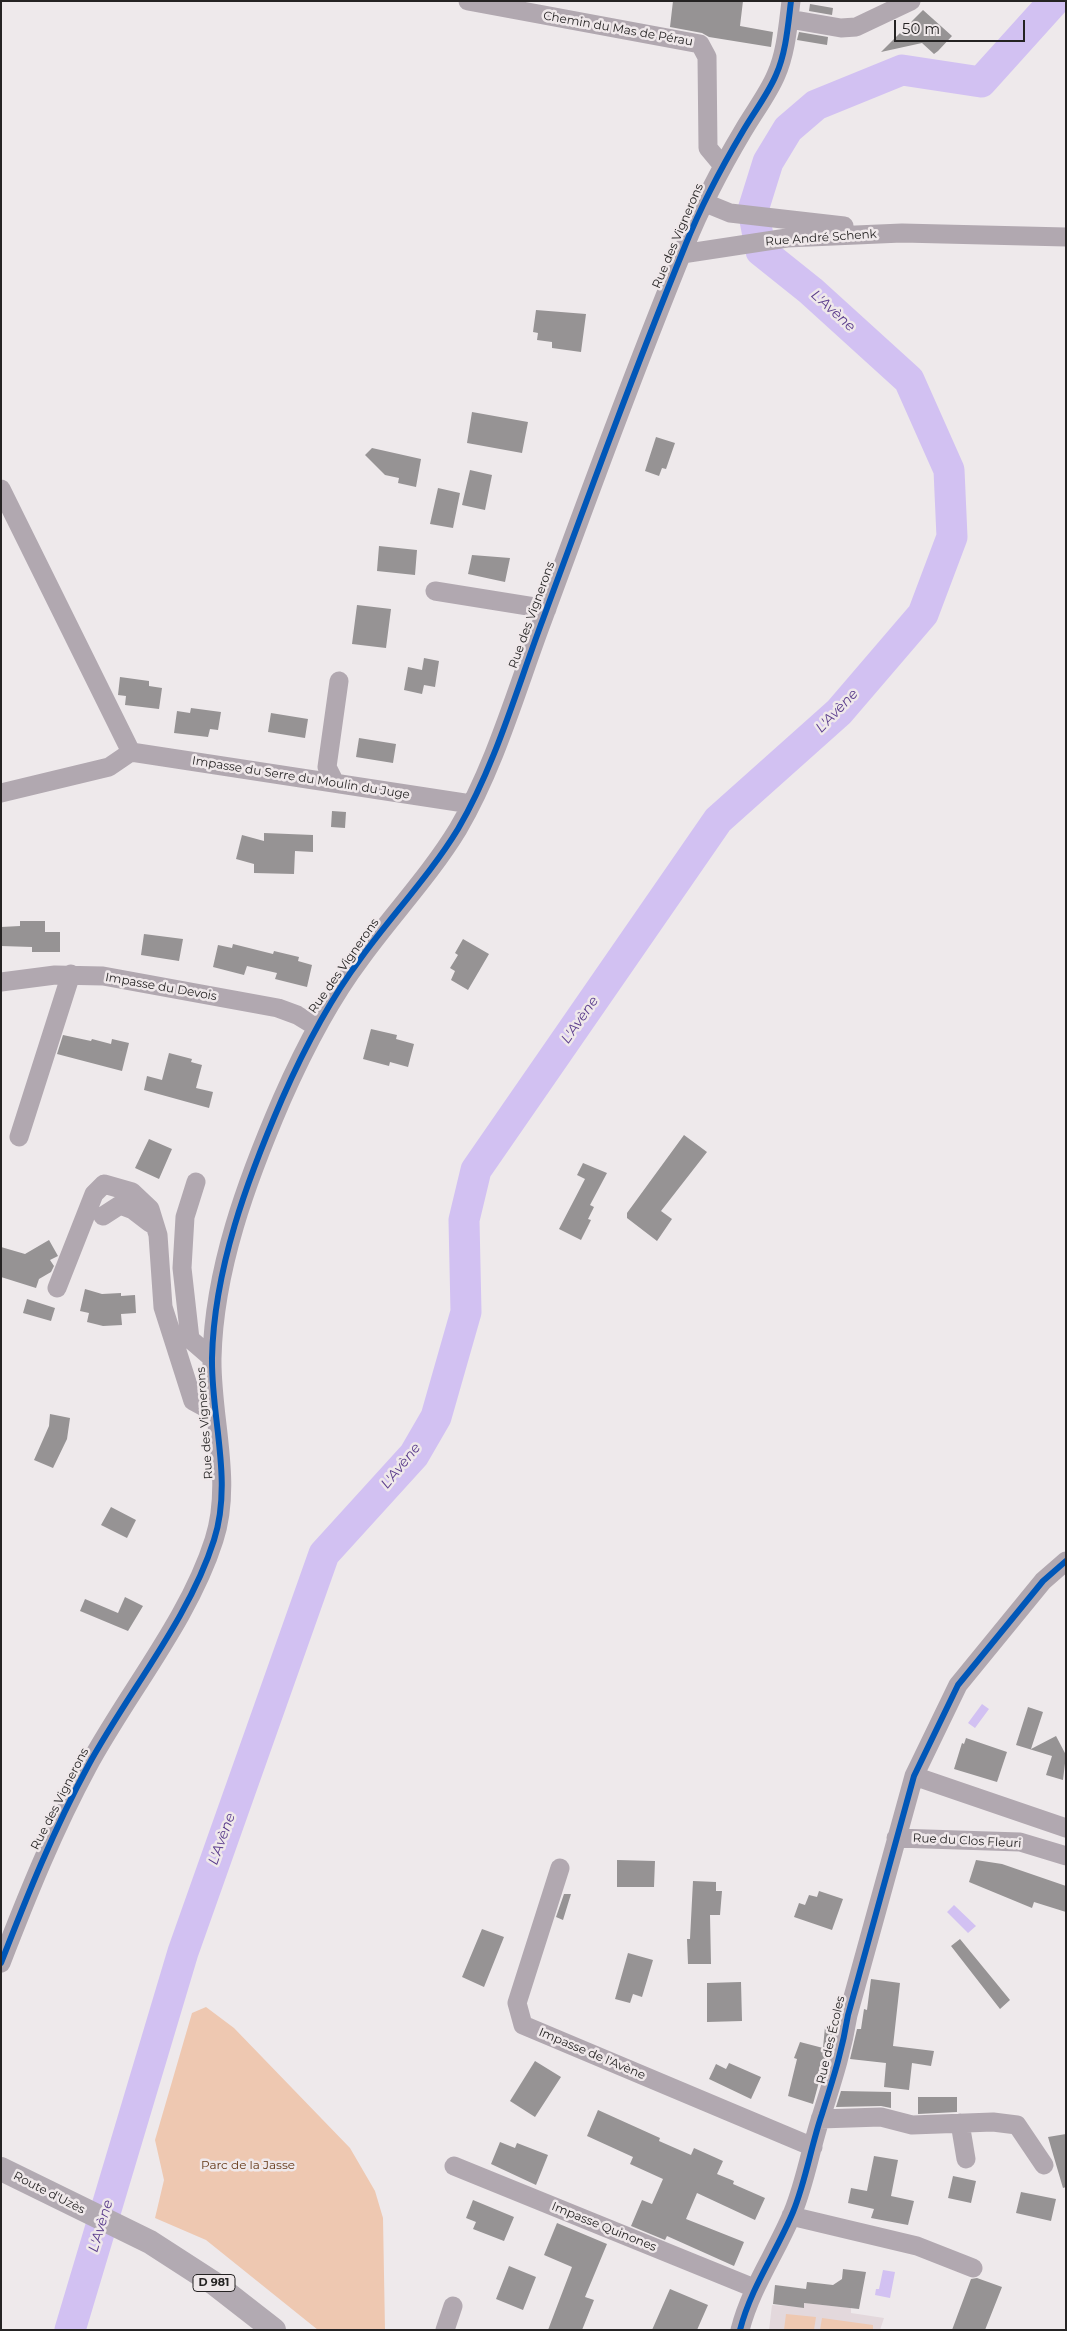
<!DOCTYPE html>
<meta charset="utf-8">
<style>
body{margin:0}
#map{position:relative;width:1067px;height:2331px;overflow:hidden;background:#eee9eb;font-family:Montserrat,sans-serif}
canvas{display:block}
.frame{position:absolute;inset:0;border:2px solid #252323;pointer-events:none}
.scale{position:absolute;left:894px;top:20px;width:131px;height:22px;box-sizing:border-box;border:2px solid #252323;border-top:0;padding-left:6px;font-size:15px;line-height:18px;white-space:nowrap;color:#252323;-webkit-text-stroke:4px #efe8ea;paint-order:stroke}
</style>
<div id="map">
<canvas width="1067" height="2331"></canvas>
<div class="frame"></div>
<div class="scale">50 m</div>
</div>
<script>
const ctx = document.querySelector('canvas').getContext('2d');
ctx.lineJoin = 'round';
function fillPath(path, color) {
  ctx.fillStyle = color;
  ctx.fill(path, 'evenodd');
}
function strokePath(path, color, width, dash) {
  ctx.strokeStyle = color;
  ctx.lineWidth = width;
  ctx.lineCap = dash ? 'butt' : 'round';
  ctx.setLineDash(dash || []);
  ctx.stroke(path);
}
function label(font, color, halo, rows, align = 'center') {
  ctx.font = font + ' Montserrat,sans-serif';
  ctx.lineWidth = 5;
  ctx.setLineDash([]);
  ctx.textBaseline = 'middle';
  ctx.strokeStyle = halo;
  ctx.fillStyle = color;
  for (const [text, x, y, turn = 0] of rows) {
    ctx.save();
    ctx.translate(x, y);
    ctx.rotate((+turn || 0) * Math.PI / 180);
    ctx.textAlign = isNaN(turn) ? turn : align;
    if (halo) ctx.strokeText(text, 0, 0);
    ctx.fillText(text, 0, 0);
    ctx.restore();
  }
}
fillPath(new Path2D(`
 M 804,2303 L 851,2308 L 851,2313 L 884,2318 L 880,2330 L 769,2330 L 772,2305 L 804,2307 Z`), '#e3d8dc');
fillPath(new Path2D(`
 M 206,2007 L 234,2028 L 350,2148 L 375,2191 L 383,2218 L 385,2330 L 318,2330 L 206,2240 L 155,2218 L 164,2180 L 155,2140 L 192,2013 Z
 M 786,2314 L 816,2317 L 814,2330 L 784,2330 Z
 M 822,2318 L 873,2325 L 873,2330 L 820,2330 Z`), '#eec8b1');
fillPath(new Path2D(`
 M 982,1704 L 989,1709 L 975,1728 L 968,1723 Z
 M 954,1905 L 976,1926 L 968,1933 L 947,1912 Z
 M 883,2270 L 895,2272 L 890,2298 L 875,2295 L 876,2289 L 879,2289 Z`), '#d2c1f2');
strokePath(new Path2D(`
 M 70,2330 L 183,1952 L 324,1554 L 414,1455 L 436,1417 L 466,1312 L 464,1220 L 476,1170 L 718,820 L 839,712 L 923,614 L 952,537 L 949,470 L 909,380 L 811,291 L 761,251 L 753,210 L 768,162 L 788,129 L 816,105 L 902,70 L 981,82 L 1054,1`), '#d2c1f2', 31);
fillPath(new Path2D(`
 M 673,1 L 743,1 L 740,26 L 773,32 L 771,47 L 709,37 L 702,33 L 670,27 Z
 M 810,4 L 833,8 L 832,15 L 809,11 Z
 M 923,10 L 952,36 L 938,51 L 934,54 L 922,43 L 881,52 Z
 M 799,32 L 828,37 L 827,45 L 797,40 Z
 M 536,310 L 586,314 L 581,352 L 552,348 L 552,342 L 537,340 L 538,333 L 533,332 Z
 M 472,412 L 528,422 L 522,453 L 467,443 Z
 M 656,437 L 675,443 L 666,469 L 662,468 L 659,476 L 645,471 Z
 M 372,448 L 421,459 L 416,487 L 398,483 L 399,478 L 385,475 L 365,455 Z
 M 470,470 L 492,475 L 485,510 L 462,505 Z
 M 438,488 L 460,493 L 453,528 L 430,524 Z
 M 379,546 L 417,550 L 415,575 L 377,571 Z
 M 472,555 L 510,558 L 505,582 L 468,574 Z
 M 357,605 L 391,609 L 386,648 L 352,644 Z
 M 424,658 L 439,661 L 435,687 L 424,685 L 422,694 L 404,690 L 408,667 L 422,670 Z
 M 120,677 L 149,681 L 149,686 L 162,688 L 159,709 L 125,705 L 126,696 L 118,695 Z
 M 191,708 L 221,712 L 218,730 L 210,729 L 208,737 L 174,733 L 177,711 L 190,713 Z
 M 271,713 L 308,719 L 305,738 L 268,732 Z
 M 359,738 L 396,744 L 393,763 L 356,757 Z
 M 332,811 L 346,812 L 345,828 L 331,827 Z
 M 264,833 L 313,835 L 313,852 L 295,851 L 294,874 L 254,873 L 254,864 L 236,859 L 242,835 L 264,841 Z
 M 20,921 L 45,921 L 45,932 L 60,932 L 60,952 L 32,952 L 32,947 L 1,946 L 1,927 L 20,926 Z
 M 144,934 L 183,939 L 179,961 L 141,955 Z
 M 463,939 L 489,954 L 468,990 L 451,980 L 455,971 L 450,968 L 458,955 L 455,953 Z
 M 233,944 L 273,954 L 274,951 L 299,957 L 298,961 L 312,965 L 307,987 L 275,979 L 277,973 L 247,966 L 244,975 L 213,967 L 218,945 L 232,948 Z
 M 371,1029 L 397,1035 L 396,1039 L 414,1044 L 408,1067 L 390,1062 L 389,1066 L 363,1059 Z
 M 63,1035 L 91,1041 L 92,1039 L 111,1044 L 112,1039 L 129,1043 L 122,1071 L 57,1054 Z
 M 169,1053 L 192,1059 L 191,1062 L 202,1065 L 196,1088 L 213,1092 L 209,1108 L 144,1090 L 147,1076 L 162,1080 Z
 M 684,1135 L 707,1152 L 661,1211 L 672,1219 L 657,1241 L 627,1218 L 627,1213 Z
 M 149,1139 L 172,1149 L 159,1179 L 135,1168 Z
 M 583,1163 L 607,1173 L 590,1205 L 594,1207 L 588,1219 L 591,1220 L 581,1240 L 559,1229 L 585,1179 L 577,1175 Z
 M 49,1240 L 58,1256 L 50,1260 L 54,1266 L 51,1272 L 39,1279 L 36,1288 L 1,1277 L 1,1247 L 25,1254 Z
 M 85,1289 L 102,1294 L 121,1293 L 121,1296 L 135,1295 L 136,1313 L 121,1314 L 122,1325 L 103,1326 L 87,1322 L 89,1313 L 80,1311 Z
 M 27,1299 L 55,1308 L 51,1321 L 23,1313 Z
 M 50,1414 L 70,1418 L 67,1439 L 53,1468 L 34,1460 L 49,1426 Z
 M 111,1507 L 136,1520 L 127,1538 L 101,1525 Z
 M 125,1597 L 143,1606 L 128,1631 L 80,1611 L 85,1599 L 118,1613 Z
 M 1028,1707 L 1043,1712 L 1031,1749 L 1056,1736 L 1066,1755 L 1063,1780 L 1046,1775 L 1052,1756 L 1016,1745 Z
 M 966,1738 L 1007,1752 L 997,1782 L 954,1769 L 962,1743 L 964,1744 Z
 M 617,1860 L 655,1861 L 654,1887 L 617,1887 Z
 M 976,1860 L 1002,1864 L 1066,1886 L 1066,1912 L 1034,1902 L 1032,1908 L 969,1882 Z
 M 693,1881 L 716,1882 L 716,1891 L 722,1891 L 720,1915 L 710,1915 L 711,1964 L 688,1964 L 687,1939 L 690,1939 Z
 M 819,1891 L 843,1899 L 832,1930 L 794,1917 L 799,1903 L 805,1905 L 809,1895 L 817,1897 Z
 M 564,1894 L 571,1894 L 563,1920 L 556,1917 Z
 M 482,1929 L 504,1937 L 484,1987 L 462,1977 Z
 M 960,1939 L 1010,2000 L 1000,2009 L 951,1946 Z
 M 628,1953 L 653,1960 L 642,1997 L 633,1994 L 630,2003 L 615,1999 Z
 M 871,1979 L 900,1983 L 893,2046 L 934,2051 L 931,2066 L 912,2063 L 909,2090 L 884,2087 L 886,2063 L 850,2059 L 857,2029 L 861,2029 L 864,2009 L 867,2010 Z
 M 741,1982 L 742,2021 L 707,2022 L 707,1983 Z
 M 825,2027 L 834,2027 L 813,2104 L 788,2096 L 797,2059 L 794,2058 L 800,2042 L 823,2048 Z
 M 535,2061 L 561,2077 L 535,2117 L 510,2101 Z
 M 729,2063 L 761,2077 L 751,2099 L 709,2079 L 716,2064 L 726,2069 Z
 M 841,2091 L 891,2092 L 891,2108 L 881,2106 L 836,2107 Z
 M 918,2097 L 957,2097 L 957,2112 L 918,2114 Z
 M 598,2110 L 660,2138 L 659,2141 L 691,2155 L 694,2148 L 723,2161 L 717,2174 L 734,2181 L 733,2184 L 765,2198 L 755,2220 L 697,2193 L 686,2219 L 744,2242 L 734,2266 L 667,2236 L 665,2240 L 631,2226 L 642,2200 L 652,2204 L 663,2179 L 630,2164 L 633,2157 L 587,2136 Z
 M 1066,2134 L 1066,2187 L 1063,2188 L 1048,2137 Z
 M 500,2142 L 515,2148 L 517,2143 L 548,2155 L 536,2185 L 491,2164 Z
 M 874,2156 L 898,2160 L 891,2196 L 914,2201 L 908,2225 L 871,2218 L 874,2209 L 848,2203 L 851,2188 L 867,2191 Z
 M 953,2176 L 976,2181 L 971,2203 L 948,2198 Z
 M 1021,2192 L 1056,2199 L 1051,2221 L 1016,2213 Z
 M 473,2200 L 514,2217 L 504,2241 L 473,2229 L 476,2222 L 466,2218 Z
 M 557,2223 L 607,2244 L 585,2297 L 594,2300 L 582,2330 L 548,2330 L 572,2267 L 544,2255 Z
 M 509,2266 L 536,2277 L 523,2310 L 496,2299 Z
 M 843,2269 L 866,2272 L 859,2309 L 804,2303 L 804,2308 L 773,2304 L 775,2285 L 806,2289 L 807,2282 L 833,2285 L 842,2279 Z
 M 977,2278 L 1002,2287 L 985,2330 L 952,2330 L 971,2279 Z
 M 670,2289 L 708,2305 L 697,2330 L 652,2330 Z`), '#969394');
strokePath(new Path2D(`
 M 468,1 L 700,44 L 707,57 L 708,148 L 723,166
 M 789,19 L 841,28 L 856,27 L 911,1
 M 703,202 L 730,213 L 844,226
 M 682,254 L 787,238 L 902,233 L 1066,237
 M 1,489 L 131,752
 M 435,591 L 547,609
 M 335,783 L 327,767 L 339,681
 M 1,793 L 109,767 L 131,752 L 471,804
 M 1,982 L 55,975 L 103,976 L 278,1008 L 297,1015 L 315,1026
 M 19,1137 L 71,974
 M 196,1182 L 185,1217 L 182,1268 L 190,1339 L 212,1358
 M 103,1216 L 120,1205 L 133,1210 L 150,1223
 M 57,1288 L 94,1194 L 104,1184 L 132,1192 L 150,1209 L 158,1235 L 163,1307 L 193,1401 L 215,1413
 M 914,1776 L 1066,1828
 M 896,1838 L 1020,1842 L 1066,1856
 M 560,1868 L 517,2003 L 523,2025 L 813,2147
 M 1,1963 C 27,1896 54,1829 88,1766 C 128,1692 189,1619 214,1540 C 233,1481 211,1418 212,1358 C 214,1269 247,1180 282,1099 C 304,1049 328,1002 361,958 C 392,915 430,875 458,829 C 495,766 517,688 543,619 C 589,494 635,369 685,246 C 701,206 721,168 743,131 C 754,112 768,94 776,75 C 786,53 788,25 791,1
 M 820,2119 L 881,2117 L 912,2125 L 993,2122 L 1017,2125 L 1044,2165
 M 960,2123 L 966,2159
 M 454,2166 L 754,2288
 M 791,2216 L 917,2246 L 973,2268
 M 445,2330 L 453,2306
 M 740,2330 C 751,2287 776,2253 793,2212 C 806,2180 811,2146 822,2114 C 833,2079 842,2052 848,2015 L 914,1776 L 958,1685 L 1043,1581 L 1066,1561`), '#b1a8b0', 19);
strokePath(new Path2D(`
 M 1,2169 L 150,2242 L 215,2284 L 274,2330`), '#b2aab2', 24);
strokePath(new Path2D(`
 M 1,1963 C 27,1896 54,1829 88,1766 C 128,1692 189,1619 214,1540 C 233,1481 211,1418 212,1358 C 214,1269 247,1180 282,1099 C 304,1049 328,1002 361,958 C 392,915 430,875 458,829 C 495,766 517,688 543,619 C 589,494 635,369 685,246 C 701,206 721,168 743,131 C 754,112 768,94 776,75 C 786,53 788,25 791,1
 M 740,2330 C 751,2287 776,2253 793,2212 C 806,2180 811,2146 822,2114 C 833,2079 842,2052 848,2015 L 914,1776 L 958,1685 L 1043,1581 L 1066,1561`), '#0057b8', 6);
for (const [x, y, w] of [
 [214,2283,42]
]) {
  const box = new Path2D();
  box.roundRect(x - w / 2, y - 8.5, w, 17, 4);
  ctx.fillStyle = '#efe8ea';
  ctx.fill(box);
  strokePath(box, '#252323', 1);
}
label('bold 11px', '#252323', null, [
 ["D 981",214,2283]
]);
label('12px', '#252323', '#efe8ea', [
 ["Chemin du Mas de Pérau",618,29,10],
 ["Rue des Vignerons",678,236,-67],
 ["Rue André Schenk",821,238,-4],
 ["Rue des Vignerons",532,615,-70],
 ["Impasse du Serre du Moulin du Juge",301,778,9],
 ["Rue des Vignerons",344,966,-55],
 ["Impasse du Devois",161,987,10],
 ["Rue des Vignerons",205,1423,-94],
 ["Rue des Vignerons",60,1799,-63],
 ["Rue du Clos Fleuri",967,1841,3],
 ["Rue des Écoles",831,2040,-77],
 ["Impasse de l'Avène",592,2054,23],
 ["Route d'Uzès",49,2193,27],
 ["Impasse Quinones",604,2227,22]
]);
label('12px', '#633716', '#efe8ea', [
 ["Parc de la Jasse",248,2165]
]);
label('italic 14px', '#5a3c8c', '#efe8ea', [
 ["L'Avène",833,311,42],
 ["L'Avène",837,711,-46],
 ["L'Avène",580,1020,-55],
 ["L'Avène",401,1466,-51],
 ["L'Avène",222,1839,-70],
 ["L'Avène",101,2226,-73]
]);
</script>
